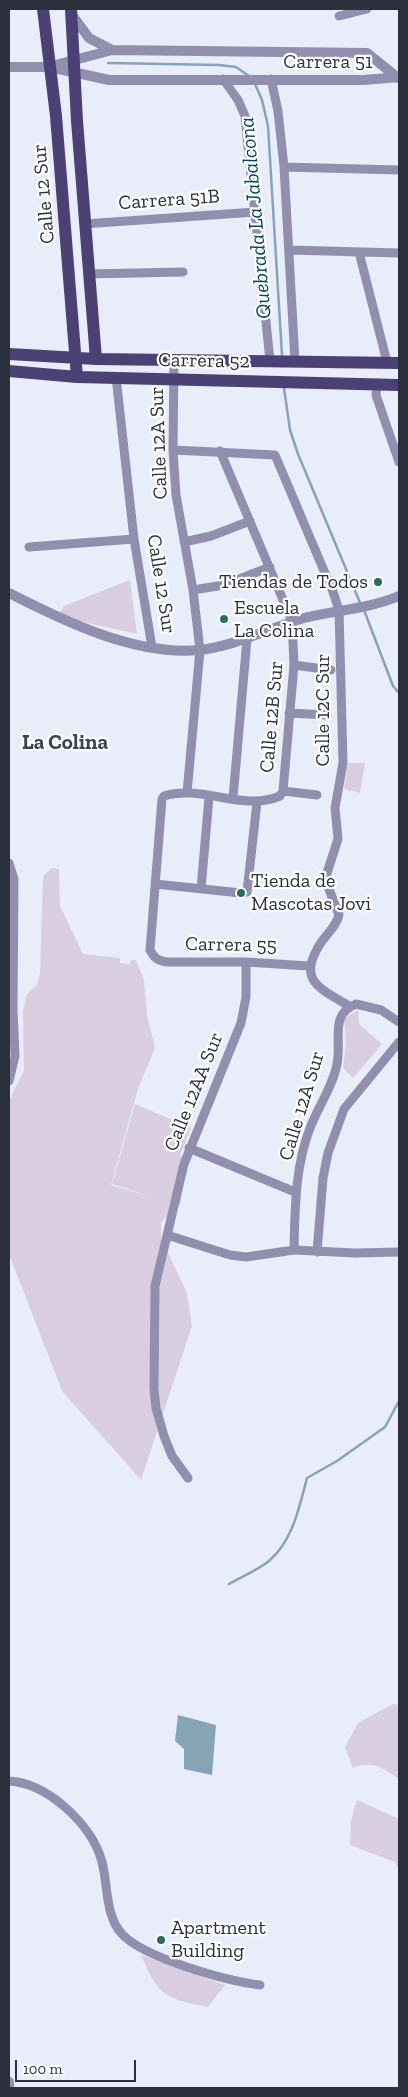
<!DOCTYPE html>
<style>
body{margin:0}
#map{position:relative;width:408px;height:2097px;overflow:hidden;background:#e9edfa;font-family:"Zilla Slab",serif}
canvas{display:block}
.frame{position:absolute;inset:0;border:10px solid #2c303c;pointer-events:none}
.scale{position:absolute;left:15px;top:2060px;width:121px;height:22px;box-sizing:border-box;border:2px solid #2c303c;border-top:0;padding-left:6px;font-size:15px;line-height:18px;white-space:nowrap;color:#2c303c;-webkit-text-stroke:4px #fff;paint-order:stroke}
</style>
<div id="map">
<canvas width="408" height="2097"></canvas>
<div class="frame"></div>
<div class="scale">100 m</div>
</div>
<script>
const ctx = document.querySelector('canvas').getContext('2d');
ctx.lineJoin = 'round';
function fillPath(path, color) {
  ctx.fillStyle = color;
  ctx.fill(path, 'evenodd');
}
function strokePath(path, color, width, dash) {
  ctx.strokeStyle = color;
  ctx.lineWidth = width;
  ctx.lineCap = dash ? 'butt' : 'round';
  ctx.setLineDash(dash || []);
  ctx.stroke(path);
}
function label(font, color, halo, rows, align = 'center') {
  ctx.font = font + ' "Zilla Slab",serif';
  ctx.lineWidth = 4.5;
  ctx.setLineDash([]);
  ctx.textBaseline = 'middle';
  ctx.strokeStyle = halo;
  ctx.fillStyle = color;
  for (const [text, x, y, turn = 0] of rows) {
    ctx.save();
    ctx.translate(x, y);
    ctx.rotate((+turn || 0) * Math.PI / 180);
    ctx.textAlign = isNaN(turn) ? turn : align;
    if (halo) ctx.strokeText(text, 0, 0);
    ctx.fillText(text, 0, 0);
    ctx.restore();
  }
}
fillPath(new Path2D(`
 M 130,580 L 137,634 L 74,620 L 60,612 L 64,606 Z
 M 348,763 L 365,763 L 360,793 L 344,789 Z
 M 52,868 L 59,869 L 60,906 L 83,954 L 120,958 L 120,963 L 130,964 L 131,960 L 136,960 L 144,980 L 147,1015 L 155,1048 L 138,1089 L 111,1185 L 158,1199 L 112,1184 L 135,1104 L 191,1128 L 180,1156 L 190,1159 L 185,1173 L 180,1206 L 178,1205 L 161,1222 L 161,1238 L 187,1293 L 192,1326 L 141,1480 L 62,1391 L 9,1254 L 9,1101 L 24,1070 L 23,1011 L 27,994 L 37,985 L 40,973 L 43,876 Z
 M 358,1010 L 359,1024 L 382,1044 L 353,1078 L 343,1068 L 346,1042 L 344,1019 Z
 M 393,1704 L 399,1705 L 399,1779 C 383,1768 372,1760 353,1768 L 345,1747 L 358,1723 Z
 M 357,1800 L 399,1819 L 399,1870 L 395,1862 L 350,1845 L 351,1820 Z
 M 141,1955 L 225,1985 L 208,2007 C 166,1999 158,1996 141,1955 Z`), '#d8cee0');
fillPath(new Path2D(`
 M 178,1715 L 216,1725 L 212,1775 L 184,1769 L 184,1749 L 175,1741 Z`), '#86a4b5');
strokePath(new Path2D(`
 M 108,63 L 219,65 L 236,67 L 249,76
 M 255,84 L 262,100 L 268,126 L 282,355
 M 284,388 L 290,430 L 298,454 L 361,605
 M 364,610 L 393,686 L 399,693
 M 229,1584 C 241,1577 258,1570 269,1561 C 293,1540 299,1508 307,1478 L 337,1461 L 385,1427 L 399,1401`), '#86a4b5', 2.5);
strokePath(new Path2D(`
 M 339,16 L 367,9
 M 223,79 L 238,100 L 245,116 L 270,361
 M 271,79 L 278,111 L 284,167 L 295,361
 M 284,167 L 399,170
 M 84,224 L 255,212
 M 289,250 L 399,253
 M 359,252 L 387,362
 M 88,274 L 183,272
 M 174,359 L 173,450 L 176,495 L 193,590 L 200,650 L 187,793
 M 116,377 L 134,539 L 152,647
 M 377,384 L 376,395 L 399,462
 M 173,450 L 275,455 L 333,592 L 339,610 L 343,763 L 335,808 L 338,839 L 325,879 L 339,915 C 336,926 329,932 322,941 C 296,980 318,987 349,1006
 M 220,451 L 292,621 L 294,665 L 283,791
 M 184,542 L 211,536 L 250,521
 M 29,547 L 134,539
 M 193,590 L 224,585 L 270,567
 M 294,665 L 331,670
 M 289,713 L 327,715
 M 283,791 L 280,796 C 243,812 201,784 164,796 L 162,799 L 150,950 C 154,958 158,961 167,962 L 246,962 L 309,966
 M 283,791 L 317,795
 M 233,798 L 247,639
 M 9,863 L 14,879 L 13,1010 L 15,1056 L 9,1081
 M 155,884 L 241,893 L 247,892 L 257,802
 M 201,889 L 209,797
 M 189,1148 L 295,1192
 M 167,1235 L 230,1255 L 246,1257 L 294,1250 L 355,1253 L 399,1252
 M 294,1250 C 295,1208 295,1167 310,1128 C 318,1107 333,1086 337,1064 C 342,1041 329,1014 356,1004 L 381,1010 L 399,1022
 M 317,1252 L 323,1178 L 328,1153 L 344,1109 L 399,1042
 M 188,1478 L 172,1456 L 164,1436 L 156,1408 L 154,1389 L 155,1286 L 184,1164 L 241,1023 L 246,997 L 246,962
 M 9,1781 C 47,1783 92,1824 102,1862 C 108,1884 105,1916 122,1934 C 144,1958 227,1981 260,1985
 M 9,2081 L 10,2088`), '#928fae', 9);
strokePath(new Path2D(`
 M 72,15 L 89,38 L 112,50
 M 52,66 L 112,50 L 367,53 L 398,78
 M 9,67 L 50,67 L 109,80 L 364,80 L 399,77
 M 9,593 C 64,621 135,656 199,650 C 236,646 269,628 304,618 C 336,610 368,609 399,596`), '#928fae', 10);
strokePath(new Path2D(`
 M 43,9 L 56,116 L 77,377
 M 71,9 L 77,121 L 96,359
 M 9,354 L 96,359 L 399,363
 M 9,371 L 77,377 L 399,385`), '#4b4175', 12);
for (const [x, y, r, color] of [
 [378,582,5,"#2a6d5d"],
 [224,619,5,"#2a6d5d"],
 [241,893,5,"#2a6d5d"],
 [161,1940,5,"#2a6d5d"]
]) {
  const dot = new Path2D();
  dot.arc(x, y, r, 0, 2 * Math.PI);
  ctx.fillStyle = color;
  ctx.fill(dot);
  strokePath(dot, '#fff', 2);
}
label('20px', '#2c303c', '#fff', [
 ["Carrera 51",328,62],
 ["Calle 12 Sur",44,194,-95],
 ["Carrera 51B",169,200,-4],
 ["Carrera 52",204,361,1],
 ["Calle 12A Sur",159,443,-92],
 ["Calle 12 Sur",161,584,81],
 ["Calle 12C Sur",323,710,-90],
 ["Calle 12B Sur",272,717,-85],
 ["Carrera 55",231,945,1],
 ["Calle 12AA Sur",194,1092,-68],
 ["Calle 12A Sur",302,1106,-73]
]);
label('20px', '#2c303c', '#fff', [
 ["Tiendas de Todos",368,582,"right"],
 ["Escuela",234,608],
 ["La Colina",234,631],
 ["Tienda de",251,881],
 ["Mascotas Jovi",251,904],
 ["Apartment",171,1928],
 ["Building",171,1951]
], 'left');
label('italic 21px', '#07445e', '#fff', [
 ["Quebrada La Jabalcona",256,218,-95]
]);
label('bold 21px', '#3b435c', '#fff', [
 ["La Colina",65,743]
]);
</script>
